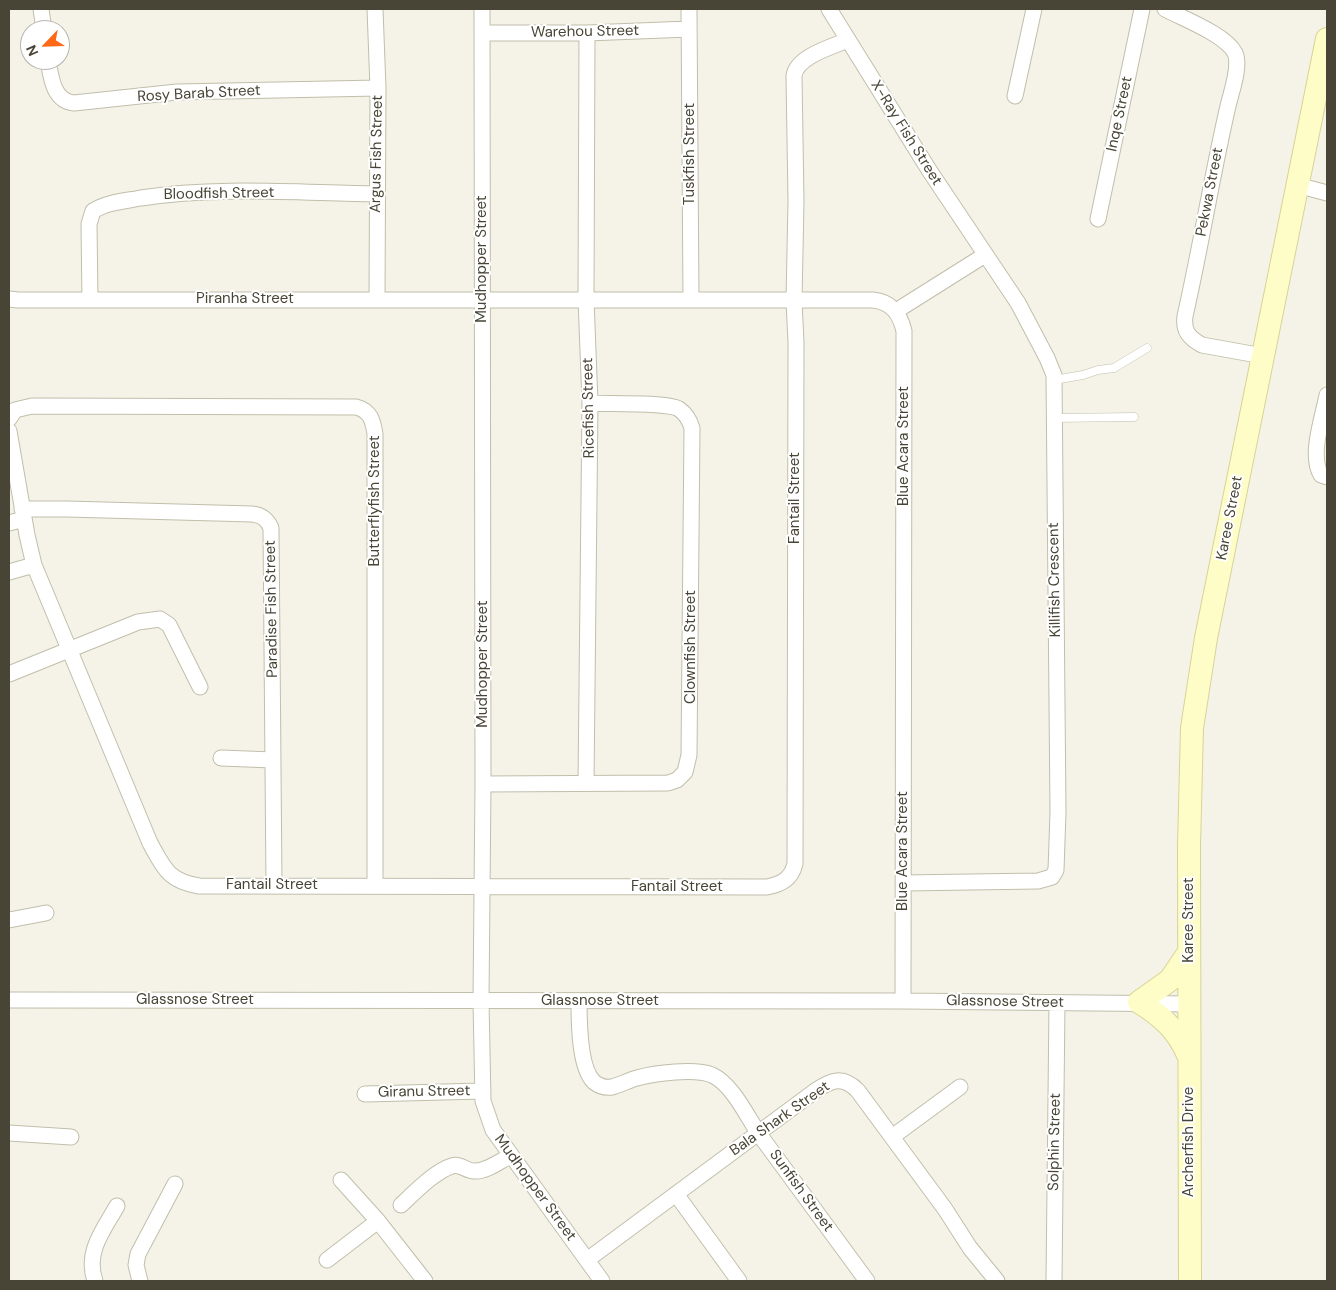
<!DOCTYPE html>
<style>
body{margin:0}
#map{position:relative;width:1336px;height:1290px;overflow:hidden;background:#f5f3e8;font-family:"DM Sans",sans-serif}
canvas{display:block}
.frame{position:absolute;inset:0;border:10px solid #484536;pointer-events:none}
.north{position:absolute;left:20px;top:20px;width:50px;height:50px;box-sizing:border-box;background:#fff;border:1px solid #b6b5af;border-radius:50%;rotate:246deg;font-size:14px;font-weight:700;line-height:20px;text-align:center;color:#484536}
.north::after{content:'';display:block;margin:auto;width:18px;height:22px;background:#ff6814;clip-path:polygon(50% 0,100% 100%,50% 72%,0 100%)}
</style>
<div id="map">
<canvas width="1336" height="1290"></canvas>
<div class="frame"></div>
<div class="north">N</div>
</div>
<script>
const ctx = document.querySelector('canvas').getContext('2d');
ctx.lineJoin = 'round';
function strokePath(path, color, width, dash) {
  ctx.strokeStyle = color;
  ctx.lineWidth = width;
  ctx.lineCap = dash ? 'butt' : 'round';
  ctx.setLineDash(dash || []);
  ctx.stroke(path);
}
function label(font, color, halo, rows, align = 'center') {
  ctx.font = font + ' "DM Sans",sans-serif';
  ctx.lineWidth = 4;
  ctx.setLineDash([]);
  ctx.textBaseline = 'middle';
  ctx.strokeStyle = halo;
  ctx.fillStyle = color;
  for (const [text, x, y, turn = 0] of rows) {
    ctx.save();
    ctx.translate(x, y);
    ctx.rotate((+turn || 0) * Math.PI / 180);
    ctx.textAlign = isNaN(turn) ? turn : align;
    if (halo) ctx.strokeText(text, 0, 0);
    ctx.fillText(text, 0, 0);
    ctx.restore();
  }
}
const lane = new Path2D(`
 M 1054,380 L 1083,375 L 1098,370 L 1114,368 L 1147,348
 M 1054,418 L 1134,417`);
const street = new Path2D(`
 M 41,9 L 44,30
 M 375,9 L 378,88 L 377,299
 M 482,9 L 483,784 L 481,1001 L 483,1101 L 493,1130 L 602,1281
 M 689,9 L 691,300
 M 829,9 L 929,170 L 1018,303 L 1047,358 L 1054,375 L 1058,812 L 1056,870 L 1052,877 L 1038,881 L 903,883
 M 1165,9 C 1184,19 1226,35 1235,53 C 1241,66 1231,93 1228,106 C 1212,175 1201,246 1185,316 C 1183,331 1189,338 1202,345 L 1263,356
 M 482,33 L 587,33 L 689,29
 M 48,60 C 51,77 53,101 74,103 L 177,92 L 378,88
 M 1015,96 L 1034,9
 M 1297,185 L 1327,193
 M 1098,219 L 1142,9
 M 9,299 L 18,300 L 873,300 C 892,302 900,314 904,331 L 903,1001
 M 90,300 L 89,224 L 93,211 C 107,202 125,201 141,198 C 218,186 299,193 377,194
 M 896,311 L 985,255
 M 1327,395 C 1323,417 1309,455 1321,475 L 1327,477
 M 9,419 L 15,410 L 32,406 L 356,407 C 371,411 373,421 375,434 L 375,885
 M 9,431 L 27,535 L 34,565 L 150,843 C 164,868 168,881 199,886 L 767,887 C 782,884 791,879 795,864 L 796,342 L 794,301 L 796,201 L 794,76 C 796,57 831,47 848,40
 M 22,509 L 67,509 L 252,514 C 262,515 267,519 271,528 L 274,886
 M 9,523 L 24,519
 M 9,572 L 34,565
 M 9,674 L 138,622 L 160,619 L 169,625 L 200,687
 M 221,758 L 273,760
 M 586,783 L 590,403 L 586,299 L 587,33
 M 483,784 L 668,783 L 677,780 L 685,772 L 689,755 L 692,428 C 690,421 686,414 679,409 C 668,402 607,404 590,403
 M 9,920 L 46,913
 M 9,1000 L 903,1001 L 1190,1004
 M 579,1001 C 579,1021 579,1068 594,1082 C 599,1086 605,1088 612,1087 C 620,1085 629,1080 637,1078 C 655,1073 695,1068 712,1075 C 732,1084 747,1116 759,1134 C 795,1183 831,1232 867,1281
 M 365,1094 L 483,1091
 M 9,1133 L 71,1137
 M 892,1137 L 960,1087
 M 341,1180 L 378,1221 L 425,1281
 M 676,1194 L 739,1281
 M 401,1205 C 414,1193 435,1171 452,1166 C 460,1163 466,1171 474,1171 C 486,1172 500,1161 510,1156
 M 327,1260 L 378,1221
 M 587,1260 L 815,1091 C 831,1080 843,1075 858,1091 L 945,1209 L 970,1248 L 997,1281
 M 95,1281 C 85,1252 103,1231 117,1206
 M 140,1281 L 136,1265 L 138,1254 L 175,1184
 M 1054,1281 L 1057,1003`);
const secondary = new Path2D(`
 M 1188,1055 C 1178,1031 1162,1016 1139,1002 L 1170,980 L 1189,952
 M 1190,1281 L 1189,846 L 1192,728 L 1206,638 L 1327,39`);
strokePath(lane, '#c1beaa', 9);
strokePath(street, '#c1beaa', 17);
strokePath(secondary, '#d7d396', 24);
strokePath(lane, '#fff', 8);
strokePath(street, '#fff', 15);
strokePath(secondary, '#fffdc7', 22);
label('15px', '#484536', '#fff', [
 ["Warehou Street",585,32,-1],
 ["Rosy Barab Street",199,94,-3],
 ["Inqe Street",1120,114,-78],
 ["X-Ray Fish Street",906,133,58],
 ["Argus Fish Street",377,154,-89],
 ["Tuskfish Street",690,154,-90],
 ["Pekwa Street",1210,192,-79],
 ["Bloodfish Street",219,194,-1],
 ["Mudhopper Street",482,259,-90],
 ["Piranha Street",245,299],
 ["Ricefish Street",589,408,-91],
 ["Blue Acara Street",904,446,-90],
 ["Fantail Street",795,498,-90],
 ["Butterflyfish Street",375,501,-90],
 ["Karee Street",1230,518,-79],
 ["Killifish Crescent",1055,580,-91],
 ["Paradise Fish Street",272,609,-91],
 ["Clownfish Street",691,647,-90],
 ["Mudhopper Street",483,664,-90],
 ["Blue Acara Street",903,851,-90],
 ["Fantail Street",272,885],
 ["Fantail Street",677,887],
 ["Karee Street",1189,920,-90],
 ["Glassnose Street",195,1000],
 ["Glassnose Street",600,1001],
 ["Glassnose Street",1005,1002,1],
 ["Giranu Street",424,1092,-1],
 ["Bala Shark Street",780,1119,-35],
 ["Solphin Street",1055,1142,-89],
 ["Archerfish Drive",1189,1142,-90],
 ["Mudhopper Street",535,1188,54],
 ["Sunfish Street",801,1191,54]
]);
</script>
